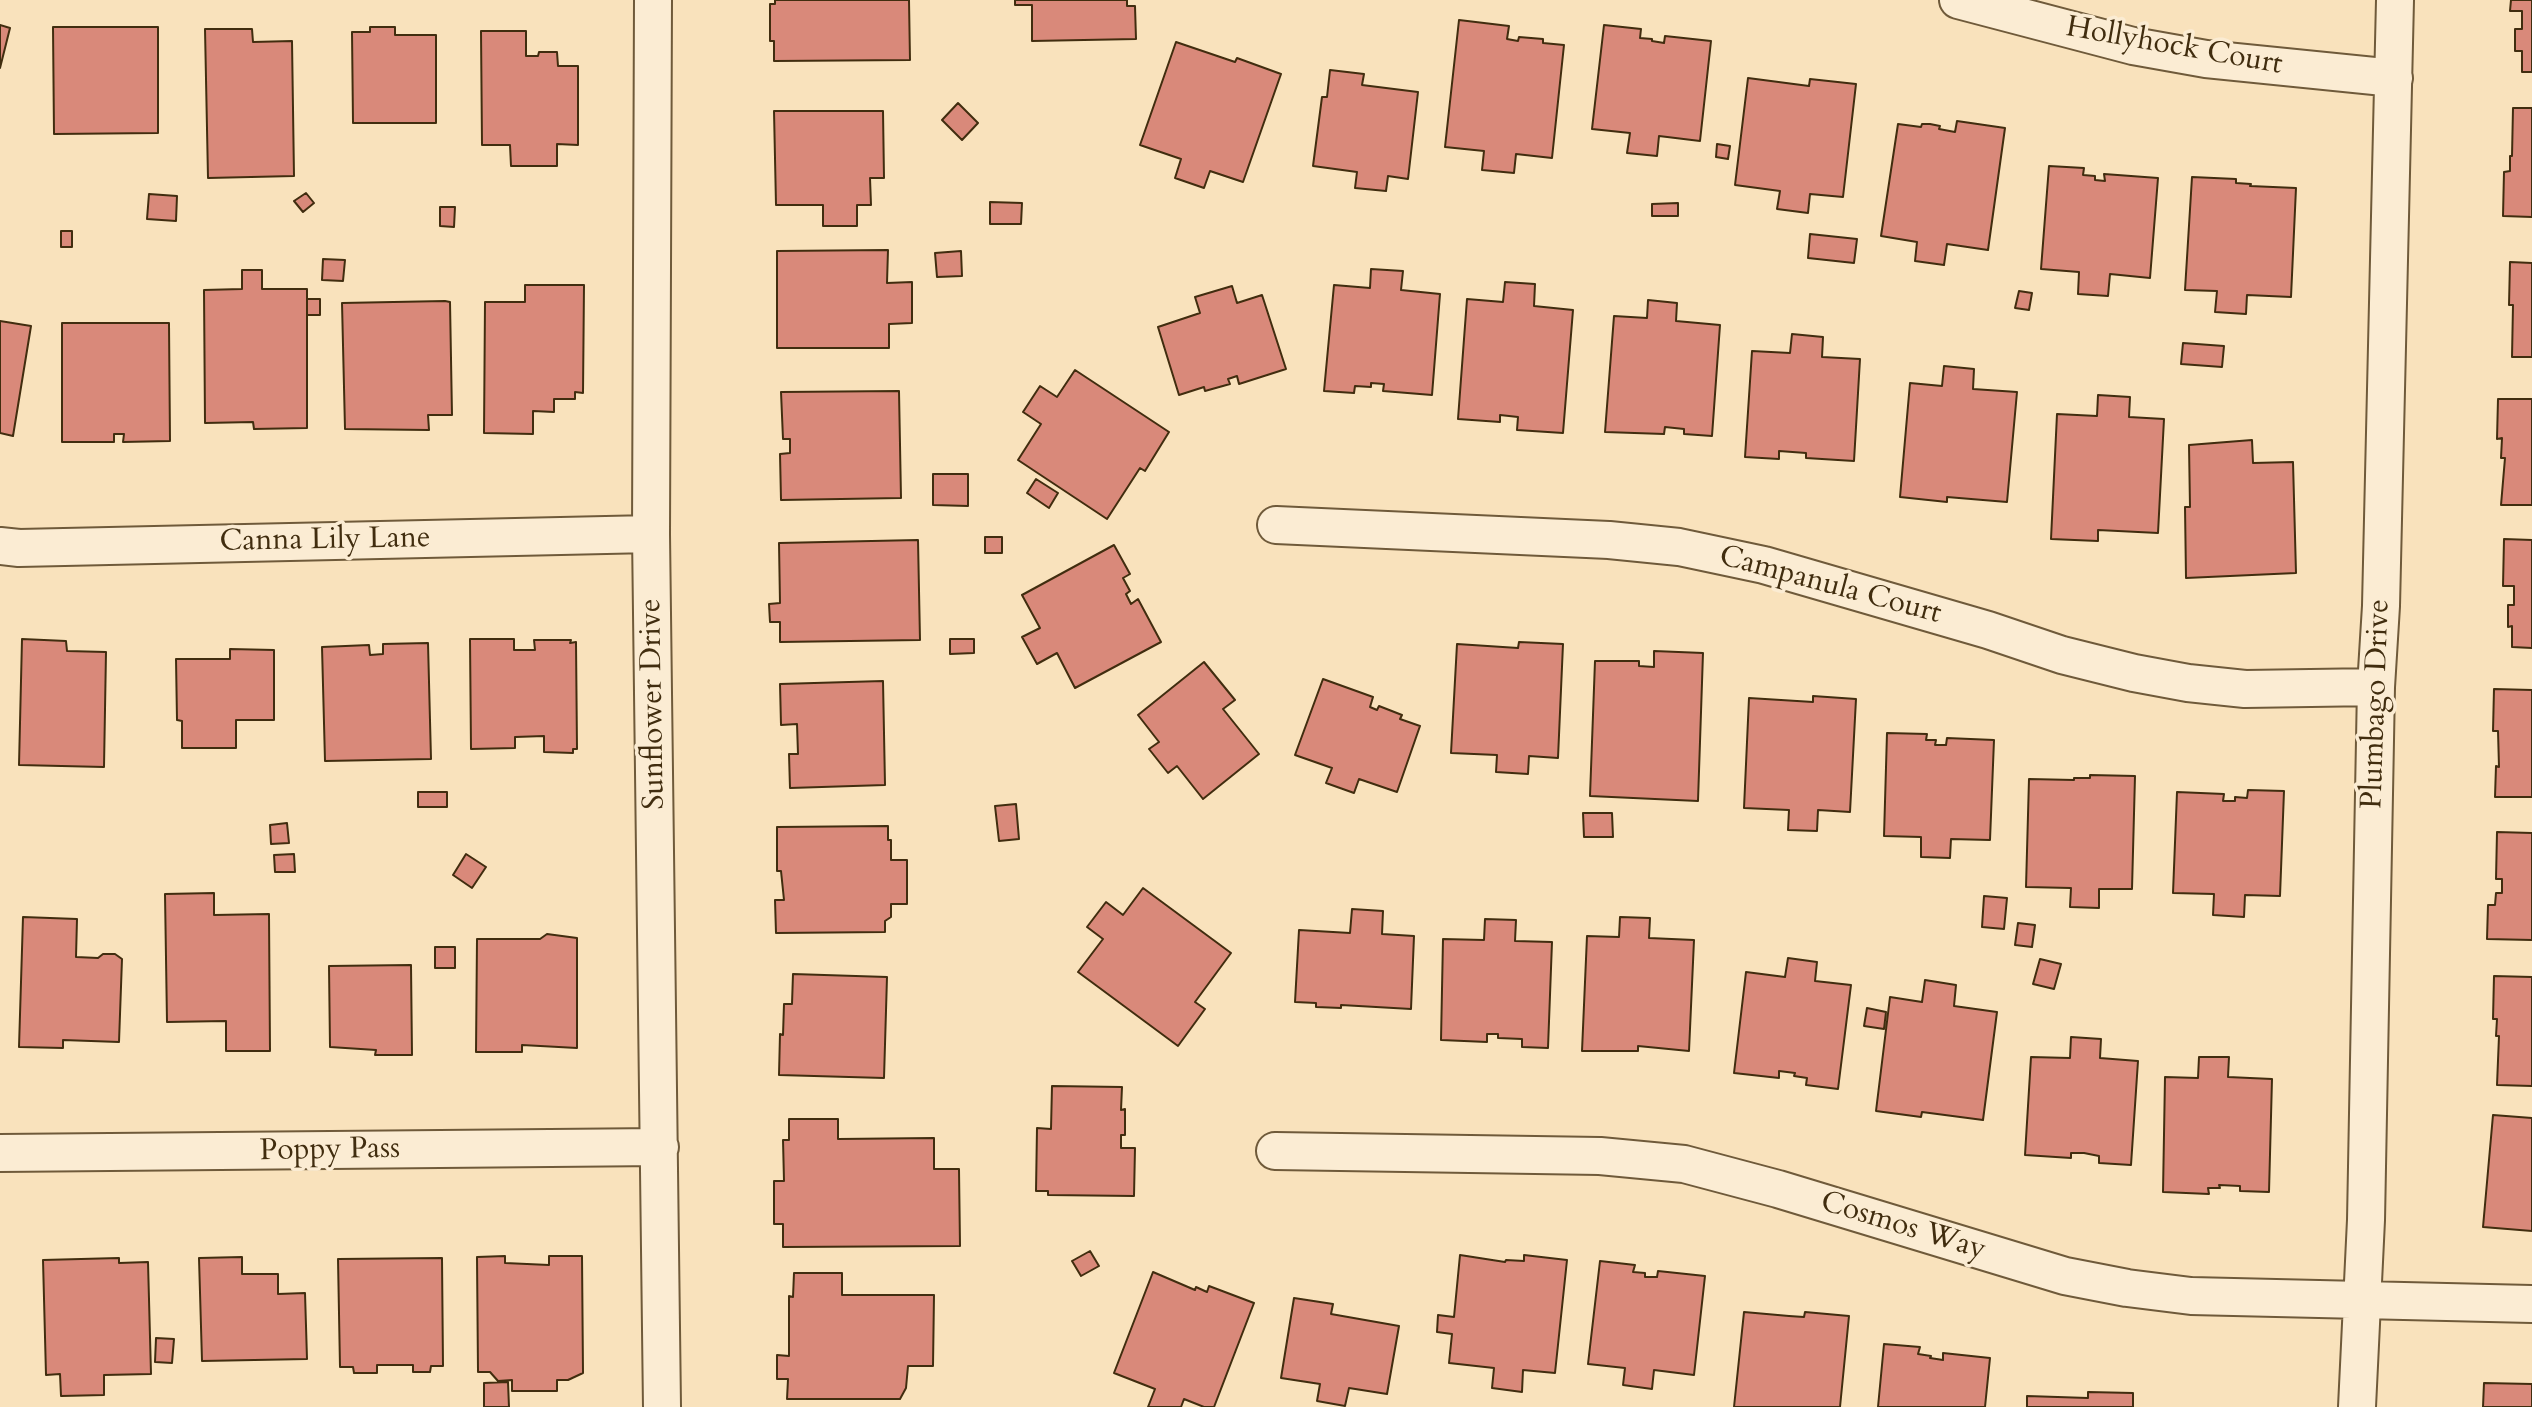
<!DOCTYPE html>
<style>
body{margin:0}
canvas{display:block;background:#f9e2bc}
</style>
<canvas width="2532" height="1407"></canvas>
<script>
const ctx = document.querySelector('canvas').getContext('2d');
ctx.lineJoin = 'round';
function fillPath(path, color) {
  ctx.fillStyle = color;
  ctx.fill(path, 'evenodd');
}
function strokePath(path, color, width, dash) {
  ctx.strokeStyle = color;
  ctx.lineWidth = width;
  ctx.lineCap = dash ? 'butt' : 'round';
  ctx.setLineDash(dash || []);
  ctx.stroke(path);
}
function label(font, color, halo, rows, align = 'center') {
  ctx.font = font + ' Cardo,serif';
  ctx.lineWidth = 7;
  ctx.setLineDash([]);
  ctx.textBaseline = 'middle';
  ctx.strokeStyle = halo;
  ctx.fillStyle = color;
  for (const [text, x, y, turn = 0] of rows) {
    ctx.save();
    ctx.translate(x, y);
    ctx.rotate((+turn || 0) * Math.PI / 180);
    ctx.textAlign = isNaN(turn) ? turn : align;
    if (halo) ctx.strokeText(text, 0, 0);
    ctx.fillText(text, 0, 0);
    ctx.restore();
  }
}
const building = new Path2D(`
 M 775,0 L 909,0 L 910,60 L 774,61 L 774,41 L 770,41 L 770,4 L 775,4 Z
 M 1015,0 L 1127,0 L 1127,6 L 1135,6 L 1136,39 L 1032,41 L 1032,5 L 1015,5 Z
 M 2511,0 L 2532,0 L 2532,72 L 2522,72 L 2522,51 L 2515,51 L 2515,29 L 2522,29 L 2522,11 L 2510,11 Z
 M 1459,20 L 1509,26 L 1507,39 L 1518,41 L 1519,37 L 1543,39 L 1543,43 L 1564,45 L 1552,158 L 1516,154 L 1514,173 L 1482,170 L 1484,151 L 1445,147 Z
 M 0,25 L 10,28 L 0,68 Z
 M 1604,25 L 1641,29 L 1640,38 L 1652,39 L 1652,41 L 1664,43 L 1665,36 L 1711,41 L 1700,141 L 1659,136 L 1657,156 L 1627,153 L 1630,133 L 1592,129 Z
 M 53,27 L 158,27 L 158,133 L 54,134 Z
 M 370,27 L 395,27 L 395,35 L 436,35 L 436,123 L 353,123 L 352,32 L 370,32 Z
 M 205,29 L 252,29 L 253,42 L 292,41 L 294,176 L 208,178 Z
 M 481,31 L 526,31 L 526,56 L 538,56 L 539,52 L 557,52 L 558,66 L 578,66 L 578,145 L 557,144 L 557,166 L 511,166 L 510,145 L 482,145 Z
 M 1176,42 L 1235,62 L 1237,58 L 1281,74 L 1243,182 L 1210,171 L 1204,188 L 1175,178 L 1181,159 L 1140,145 Z
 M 1330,70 L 1364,74 L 1362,85 L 1418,92 L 1408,179 L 1388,176 L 1386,191 L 1355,188 L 1357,172 L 1313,166 L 1322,97 L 1327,97 Z
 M 1748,78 L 1809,86 L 1810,79 L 1856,84 L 1843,197 L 1810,194 L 1808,213 L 1777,209 L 1780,191 L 1735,185 Z
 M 958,103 L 978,123 L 962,140 L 942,120 Z
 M 2513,108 L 2532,108 L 2532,217 L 2503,216 L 2504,172 L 2510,171 L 2510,156 L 2512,156 Z
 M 774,111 L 883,111 L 884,178 L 870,178 L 871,205 L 857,205 L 857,226 L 823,226 L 823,205 L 776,205 Z
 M 1957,121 L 2005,128 L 1988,250 L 1947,244 L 1944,265 L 1915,261 L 1917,242 L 1881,236 L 1898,124 L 1921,127 L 1922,124 L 1930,124 L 1940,126 L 1939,129 L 1955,132 Z
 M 1717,144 L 1730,146 L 1728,159 L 1716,157 Z
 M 2049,166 L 2084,168 L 2083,175 L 2095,176 L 2095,180 L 2105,181 L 2104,174 L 2158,178 L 2150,278 L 2110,274 L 2108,296 L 2078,294 L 2079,272 L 2041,269 Z
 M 2192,177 L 2236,179 L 2236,183 L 2251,184 L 2250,186 L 2296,188 L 2291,297 L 2247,295 L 2246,314 L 2215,312 L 2217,291 L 2185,290 Z
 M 306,193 L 314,203 L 303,212 L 294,201 Z
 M 149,194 L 177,196 L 176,221 L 147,219 Z
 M 990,202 L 1022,203 L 1021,224 L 990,224 Z
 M 1678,203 L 1678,216 L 1652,216 L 1652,204 Z
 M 440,207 L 455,207 L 454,227 L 440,226 Z
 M 61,231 L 72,231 L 72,247 L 61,247 Z
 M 1810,234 L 1857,239 L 1854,263 L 1808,258 Z
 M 888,250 L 887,283 L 912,282 L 912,323 L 889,324 L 889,348 L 777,348 L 777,251 Z
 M 961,251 L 962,276 L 937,277 L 935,253 Z
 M 323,259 L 345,260 L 343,281 L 322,280 Z
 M 2510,262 L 2532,263 L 2532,357 L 2512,357 L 2513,305 L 2509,305 Z
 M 1371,269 L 1403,271 L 1401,290 L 1440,294 L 1432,395 L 1383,391 L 1384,384 L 1371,383 L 1371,387 L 1355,386 L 1354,393 L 1324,391 L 1334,285 L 1370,288 Z
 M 242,270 L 262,270 L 262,289 L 307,289 L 307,428 L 254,429 L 253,422 L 205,423 L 204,290 L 242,289 Z
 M 1505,282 L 1535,284 L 1534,306 L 1573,310 L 1563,433 L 1517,430 L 1518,417 L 1500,415 L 1500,422 L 1458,419 L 1467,299 L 1503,302 Z
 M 525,285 L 584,285 L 583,393 L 575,392 L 575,399 L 554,399 L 554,412 L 533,411 L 533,434 L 484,433 L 485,302 L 525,302 Z
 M 1232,286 L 1237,303 L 1262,295 L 1286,369 L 1239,384 L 1237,376 L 1228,379 L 1230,384 L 1205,391 L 1204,387 L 1179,395 L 1158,327 L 1200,313 L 1195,297 Z
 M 2019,291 L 2032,293 L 2029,310 L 2015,308 Z
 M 307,299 L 320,299 L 320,315 L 307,315 Z
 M 1648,300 L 1677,303 L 1676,321 L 1720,325 L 1712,436 L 1684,434 L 1684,429 L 1665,427 L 1664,434 L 1605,432 L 1614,316 L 1647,318 Z
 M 445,301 L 450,302 L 452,415 L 428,415 L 429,430 L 345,429 L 342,303 Z
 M 0,321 L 31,326 L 13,436 L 0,433 Z
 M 62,323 L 169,323 L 170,441 L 123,442 L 124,434 L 114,434 L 114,442 L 62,442 Z
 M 1792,334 L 1823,337 L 1822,357 L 1860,359 L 1854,461 L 1806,458 L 1806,453 L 1779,451 L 1779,459 L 1745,457 L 1752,351 L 1790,353 Z
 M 2183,343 L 2224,346 L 2222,367 L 2181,364 Z
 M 1944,366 L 1974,369 L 1973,389 L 2017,392 L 2007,502 L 1947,497 L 1947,502 L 1900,497 L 1910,383 L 1942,386 Z
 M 1075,370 L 1169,432 L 1145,471 L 1140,468 L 1107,519 L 1018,460 L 1041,424 L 1023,412 L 1040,386 L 1057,397 Z
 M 899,391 L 901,498 L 781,500 L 780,454 L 790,453 L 790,439 L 783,439 L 781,392 Z
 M 2098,395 L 2130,397 L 2129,417 L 2164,419 L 2158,533 L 2098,530 L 2098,541 L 2051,539 L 2057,414 L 2097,416 Z
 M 2498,399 L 2532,399 L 2532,505 L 2501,505 L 2505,458 L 2501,458 L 2502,438 L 2497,439 Z
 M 2252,440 L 2253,463 L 2293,462 L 2296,573 L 2186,578 L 2185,507 L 2190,507 L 2189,445 Z
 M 933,474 L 968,474 L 968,506 L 933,505 Z
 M 1036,479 L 1058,493 L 1049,508 L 1027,493 Z
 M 985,537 L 1002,537 L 1002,553 L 985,553 Z
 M 2504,539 L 2532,540 L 2532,648 L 2512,647 L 2512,626 L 2508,627 L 2508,605 L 2514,605 L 2514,586 L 2503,586 Z
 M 918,540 L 920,640 L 780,642 L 780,622 L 770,622 L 769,604 L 780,603 L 779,543 Z
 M 1114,545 L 1130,574 L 1123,578 L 1130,591 L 1126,594 L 1131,604 L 1138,599 L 1161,642 L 1075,688 L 1057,653 L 1037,664 L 1022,637 L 1040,628 L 1022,595 Z
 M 22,639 L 66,641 L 67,651 L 106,652 L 104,767 L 19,765 Z
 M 470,639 L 514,639 L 514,650 L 535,650 L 534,640 L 571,640 L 570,643 L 576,642 L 577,749 L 573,749 L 573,753 L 544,752 L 544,736 L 515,737 L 515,748 L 471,749 Z
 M 950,639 L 974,639 L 974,653 L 950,654 Z
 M 1519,642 L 1563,644 L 1558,758 L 1529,756 L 1528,774 L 1496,772 L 1497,755 L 1451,753 L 1457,644 L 1518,648 Z
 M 428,643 L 431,759 L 325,761 L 322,647 L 369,645 L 370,655 L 383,654 L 383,644 Z
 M 230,649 L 274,650 L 274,720 L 236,720 L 236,748 L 182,748 L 182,721 L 177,720 L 176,659 L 230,659 Z
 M 1654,651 L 1703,653 L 1698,801 L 1590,796 L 1595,661 L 1639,661 L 1639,666 L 1654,667 Z
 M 1204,662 L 1235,700 L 1223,709 L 1259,754 L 1203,799 L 1177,766 L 1168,773 L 1149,749 L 1159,742 L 1138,715 Z
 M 1323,679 L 1373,697 L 1370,707 L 1377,710 L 1379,706 L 1402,715 L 1400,719 L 1420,726 L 1397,792 L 1359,779 L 1354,793 L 1326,783 L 1332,768 L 1295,755 Z
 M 883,681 L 885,785 L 790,788 L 789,754 L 798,754 L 797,724 L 781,725 L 780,684 Z
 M 2494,689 L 2532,690 L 2532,797 L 2495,797 L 2496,766 L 2499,767 L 2498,731 L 2493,731 Z
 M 1813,696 L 1856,699 L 1850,812 L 1818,810 L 1817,831 L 1788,830 L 1789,810 L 1744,808 L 1749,698 L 1813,702 Z
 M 1887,733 L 1927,734 L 1926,740 L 1936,740 L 1935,745 L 1946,745 L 1947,738 L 1994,740 L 1990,840 L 1951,839 L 1950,858 L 1921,857 L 1921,837 L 1884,836 Z
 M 2090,775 L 2135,776 L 2132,889 L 2099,889 L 2099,908 L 2070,907 L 2071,888 L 2026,887 L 2029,779 L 2074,780 L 2074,778 L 2090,778 Z
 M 2248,790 L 2284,791 L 2280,896 L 2245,895 L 2244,917 L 2213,915 L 2214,894 L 2173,893 L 2177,792 L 2224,794 L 2223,801 L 2235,801 L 2235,797 L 2247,798 Z
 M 418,792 L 447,792 L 447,807 L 418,807 Z
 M 1016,804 L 1019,839 L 999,841 L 995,806 Z
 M 1583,813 L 1612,813 L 1613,837 L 1584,837 Z
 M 287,823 L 289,843 L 271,844 L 270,825 Z
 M 888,826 L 888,840 L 891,840 L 891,860 L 907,860 L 907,904 L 891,904 L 891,917 L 885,921 L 885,932 L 776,933 L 775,900 L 784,900 L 781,871 L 777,871 L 777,827 Z
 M 2497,832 L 2532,833 L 2532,940 L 2487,939 L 2488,905 L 2495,905 L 2496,893 L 2502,893 L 2502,879 L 2496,879 Z
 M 294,854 L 295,872 L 275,872 L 274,855 Z
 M 466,854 L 486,867 L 472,888 L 453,875 Z
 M 1143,888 L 1231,953 L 1195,1002 L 1205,1009 L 1178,1046 L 1078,972 L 1103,939 L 1087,927 L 1106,902 L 1123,915 Z
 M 214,893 L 214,915 L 269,914 L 270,1051 L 226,1051 L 226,1021 L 167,1022 L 165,894 Z
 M 1984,896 L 2007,898 L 2004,929 L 1982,927 Z
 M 1352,909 L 1383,911 L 1382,934 L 1414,936 L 1411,1009 L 1341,1005 L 1341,1008 L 1316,1007 L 1316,1003 L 1295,1002 L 1299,930 L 1350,933 Z
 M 23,917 L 77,919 L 76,957 L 98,958 L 103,954 L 115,954 L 122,959 L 119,1042 L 63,1040 L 63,1048 L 19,1047 Z
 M 1620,917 L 1650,918 L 1649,938 L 1694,940 L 1689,1051 L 1638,1046 L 1638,1051 L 1582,1051 L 1587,936 L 1619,937 Z
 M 1485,919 L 1516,920 L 1515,941 L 1552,942 L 1548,1048 L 1522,1047 L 1522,1039 L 1498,1038 L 1498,1034 L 1487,1034 L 1487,1042 L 1441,1040 L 1443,939 L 1484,940 Z
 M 2018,923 L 2035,925 L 2032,947 L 2015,945 Z
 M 547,934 L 577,938 L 577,1048 L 522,1045 L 522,1052 L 476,1052 L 477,939 L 540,939 Z
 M 435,947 L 455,947 L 455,968 L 435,968 Z
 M 1788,958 L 1817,962 L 1815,981 L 1851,985 L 1838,1089 L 1806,1085 L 1807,1078 L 1794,1076 L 1795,1073 L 1779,1071 L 1779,1078 L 1734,1073 L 1746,972 L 1785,977 Z
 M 2040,959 L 2061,964 L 2054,989 L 2033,984 Z
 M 411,965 L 412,1055 L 375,1055 L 376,1050 L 330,1047 L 329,966 Z
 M 793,974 L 887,977 L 884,1078 L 779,1075 L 780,1034 L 783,1035 L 784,1004 L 792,1004 Z
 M 2494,976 L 2532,977 L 2532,1086 L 2497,1085 L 2499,1036 L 2496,1036 L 2497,1019 L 2493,1019 Z
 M 1925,980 L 1956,985 L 1954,1006 L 1997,1012 L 1983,1120 L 1922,1112 L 1921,1117 L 1876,1111 L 1890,997 L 1922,1002 Z
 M 1867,1008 L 1886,1012 L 1884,1029 L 1864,1026 Z
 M 2071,1037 L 2101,1039 L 2100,1058 L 2138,1061 L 2131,1165 L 2099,1163 L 2099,1156 L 2084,1153 L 2071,1153 L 2071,1158 L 2025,1155 L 2031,1057 L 2070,1058 Z
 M 2199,1057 L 2229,1057 L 2228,1077 L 2272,1079 L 2269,1192 L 2240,1191 L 2240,1186 L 2219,1185 L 2220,1188 L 2208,1188 L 2209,1194 L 2163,1192 L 2165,1077 L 2198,1078 Z
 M 1052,1086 L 1122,1087 L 1121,1110 L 1125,1109 L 1125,1135 L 1121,1135 L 1121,1148 L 1135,1148 L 1134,1196 L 1048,1195 L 1048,1191 L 1036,1191 L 1037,1128 L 1051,1129 Z
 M 2493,1115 L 2532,1118 L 2532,1231 L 2483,1227 Z
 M 789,1119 L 838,1119 L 838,1139 L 934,1138 L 934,1169 L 959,1169 L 960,1246 L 783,1247 L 783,1224 L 774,1224 L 774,1181 L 784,1181 L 783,1140 L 789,1140 Z
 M 1090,1251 L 1099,1266 L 1081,1276 L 1072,1261 Z
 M 1460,1255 L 1505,1262 L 1506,1260 L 1524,1261 L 1524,1255 L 1567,1260 L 1555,1373 L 1523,1370 L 1522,1392 L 1492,1388 L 1494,1368 L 1449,1363 L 1452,1334 L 1437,1332 L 1438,1315 L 1454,1317 Z
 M 505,1256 L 505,1263 L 549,1265 L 549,1256 L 582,1256 L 583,1373 L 568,1380 L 557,1380 L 557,1391 L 512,1391 L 512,1380 L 498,1381 L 490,1372 L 478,1372 L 477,1257 Z
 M 242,1257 L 242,1274 L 278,1274 L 278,1294 L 305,1293 L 307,1359 L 202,1361 L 199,1258 Z
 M 119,1258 L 119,1263 L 148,1262 L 151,1374 L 104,1375 L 104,1395 L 61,1396 L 60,1374 L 46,1375 L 43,1260 Z
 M 442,1258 L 443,1366 L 431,1366 L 430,1372 L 413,1372 L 413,1365 L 377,1365 L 377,1373 L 354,1373 L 353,1367 L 340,1367 L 338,1259 Z
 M 1600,1261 L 1635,1265 L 1633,1272 L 1645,1273 L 1645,1277 L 1657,1277 L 1658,1271 L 1705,1276 L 1694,1375 L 1654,1370 L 1652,1389 L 1623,1385 L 1625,1368 L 1588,1364 Z
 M 1153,1272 L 1195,1290 L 1196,1287 L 1207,1292 L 1209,1286 L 1254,1303 L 1214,1407 L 1204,1407 L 1184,1399 L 1181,1407 L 1148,1407 L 1155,1389 L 1114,1373 Z
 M 794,1273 L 842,1273 L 842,1295 L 934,1295 L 933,1366 L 908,1366 L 906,1388 L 900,1399 L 787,1399 L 788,1379 L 777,1379 L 777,1355 L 789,1356 L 789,1296 L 793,1297 Z
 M 1294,1298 L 1333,1304 L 1331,1314 L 1399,1326 L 1387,1394 L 1349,1388 L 1345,1406 L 1317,1401 L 1320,1384 L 1281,1378 Z
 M 1744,1312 L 1789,1316 L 1804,1317 L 1805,1312 L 1849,1316 L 1840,1407 L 1734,1407 Z
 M 156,1338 L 174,1339 L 172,1363 L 155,1362 Z
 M 1884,1344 L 1920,1347 L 1918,1354 L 1931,1356 L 1930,1358 L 1943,1360 L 1943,1353 L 1990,1358 L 1985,1407 L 1878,1407 Z
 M 508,1382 L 509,1407 L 484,1407 L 484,1383 Z
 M 2484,1383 L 2532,1384 L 2532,1407 L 2483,1407 Z
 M 2088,1392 L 2133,1393 L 2133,1407 L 2027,1407 L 2027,1396 L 2088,1398 Z`);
fillPath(building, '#d9897a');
strokePath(building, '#412d0f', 2);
const street = new Path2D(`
 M 653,0 L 651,534 L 662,1407
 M 1958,0 L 2133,46 L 2206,59 L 2394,78
 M 1276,525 L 1609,540 L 1679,547 L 1764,565 L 1988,630 L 2062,655 L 2134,673 L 2188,683 L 2245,689 L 2376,687
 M 0,546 L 19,548 L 651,534
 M 1275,1151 L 1600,1156 L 1684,1164 L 1778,1189 L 2065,1276 L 2127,1288 L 2191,1296 L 2532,1304
 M 0,1153 L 660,1147
 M 2357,1407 L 2366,1220 L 2376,687 L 2381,606 L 2395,0`);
strokePath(street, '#6f5a3a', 40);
strokePath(street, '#fbecd3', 36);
label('30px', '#412d0f', '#fbecd3', [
 ["Hollyhock Court",2174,47,10],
 ["Canna Lily Lane",325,541,-1],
 ["Campanula Court",1830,586,15],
 ["Sunflower Drive",654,704,-91],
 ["Plumbago Drive",2377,704,-88],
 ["Poppy Pass",330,1151,-1],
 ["Cosmos Way",1903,1227,17]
]);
</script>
